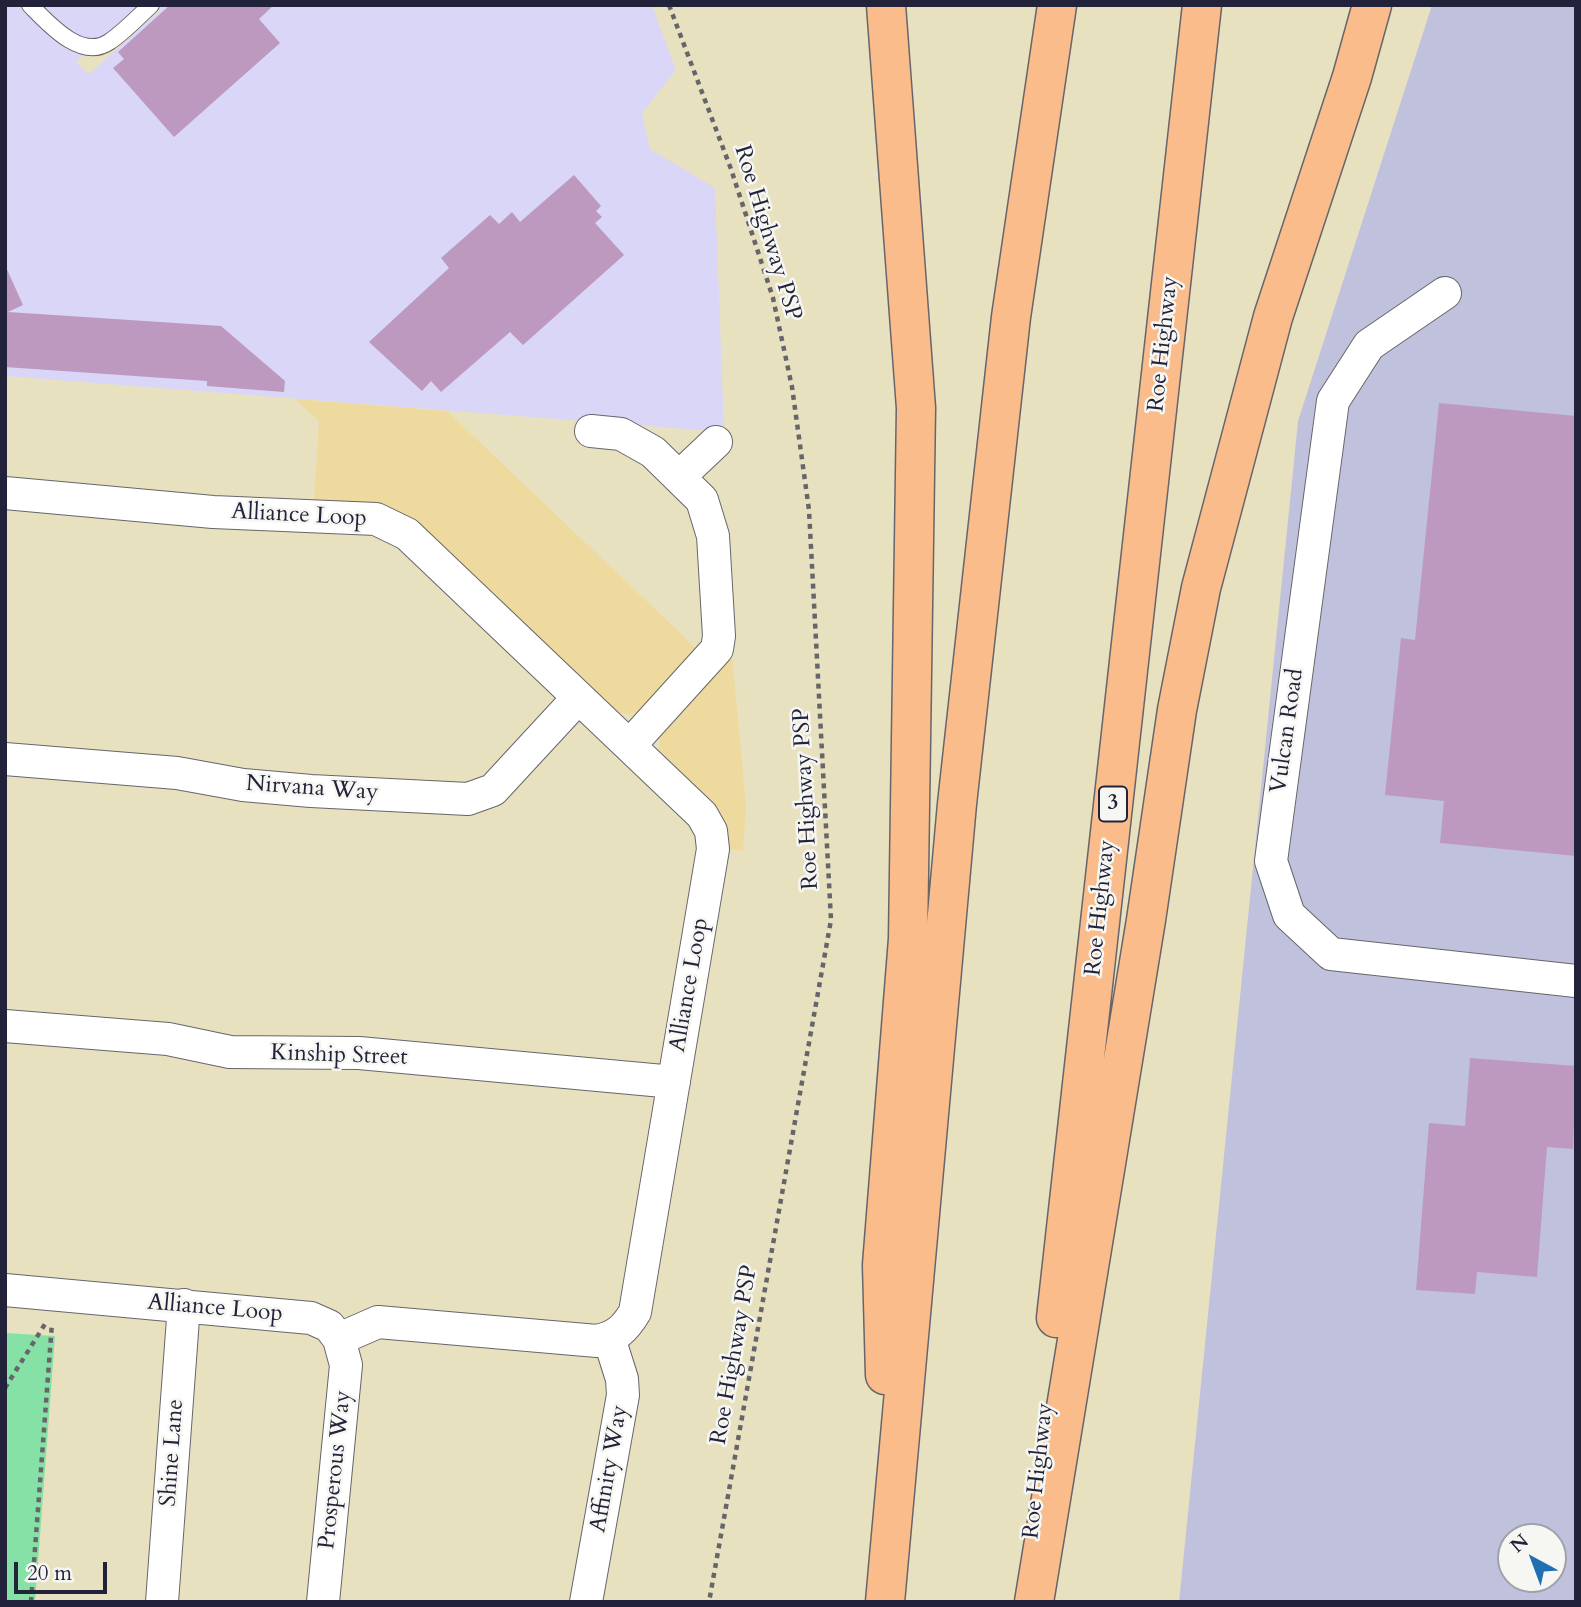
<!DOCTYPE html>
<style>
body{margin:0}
#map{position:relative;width:1581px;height:1607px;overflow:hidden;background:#e8e1c0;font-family:Cardo,serif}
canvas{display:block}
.frame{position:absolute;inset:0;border:7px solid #22223b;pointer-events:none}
.north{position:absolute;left:1497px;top:1523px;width:70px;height:70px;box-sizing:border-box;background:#f6f6f2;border:2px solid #a1a1a9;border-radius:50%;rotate:319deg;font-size:19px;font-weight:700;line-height:28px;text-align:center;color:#22223b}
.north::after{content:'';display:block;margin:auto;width:24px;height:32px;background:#1f6fb2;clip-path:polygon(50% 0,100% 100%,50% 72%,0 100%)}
.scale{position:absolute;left:14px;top:1562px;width:93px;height:32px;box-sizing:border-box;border:4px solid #22223b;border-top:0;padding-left:9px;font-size:21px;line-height:24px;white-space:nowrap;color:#22223b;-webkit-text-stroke:5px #f6f6f2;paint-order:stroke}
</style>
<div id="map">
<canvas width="1581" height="1607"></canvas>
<div class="frame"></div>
<div class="north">N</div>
<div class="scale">20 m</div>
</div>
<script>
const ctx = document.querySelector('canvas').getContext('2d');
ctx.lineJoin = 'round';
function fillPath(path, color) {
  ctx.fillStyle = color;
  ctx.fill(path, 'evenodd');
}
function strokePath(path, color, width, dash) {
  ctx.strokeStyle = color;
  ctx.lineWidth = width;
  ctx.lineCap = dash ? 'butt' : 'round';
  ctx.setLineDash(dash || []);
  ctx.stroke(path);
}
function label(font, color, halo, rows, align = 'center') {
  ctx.font = font + ' Cardo,serif';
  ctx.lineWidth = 5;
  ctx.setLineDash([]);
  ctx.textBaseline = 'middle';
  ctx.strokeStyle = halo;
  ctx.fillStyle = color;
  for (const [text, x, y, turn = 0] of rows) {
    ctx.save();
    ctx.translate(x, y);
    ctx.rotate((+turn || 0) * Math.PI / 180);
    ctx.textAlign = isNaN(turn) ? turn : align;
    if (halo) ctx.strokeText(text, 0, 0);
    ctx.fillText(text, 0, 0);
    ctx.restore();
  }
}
fillPath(new Path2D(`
 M 5,5 L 142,5 L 76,62 L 89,74 L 166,5 L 652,5 L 676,70 L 642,113 L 650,149 L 715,188 L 724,432 L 5,376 Z`), '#d9d6f7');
fillPath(new Path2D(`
 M 1432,5 L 1576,5 L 1576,1602 L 1179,1602 L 1298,421 ZM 1511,1537 L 1553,1537 L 1553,1579 L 1511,1579 Z`), '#c0c2dd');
fillPath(new Path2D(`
 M 5,1333 L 55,1336 L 35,1602 L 5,1602 Z`), '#86e1a7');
fillPath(new Path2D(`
 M 295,399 L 447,411 L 698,650 L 643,709 L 629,715 L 611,710 L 408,517 L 386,507 L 314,501 L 319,421 Z
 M 732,655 L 746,806 L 743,851 L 728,849 L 658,751 L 661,732 L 667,723 Z`), '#eeda9e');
fillPath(new Path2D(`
 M 170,5 L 274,5 L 259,19 L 280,43 L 174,137 L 113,68 L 124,59 L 118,52 Z
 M 574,175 L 601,206 L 596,211 L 602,217 L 595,223 L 624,255 L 523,345 L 510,332 L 441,392 L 431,381 L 422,391 L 369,342 L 449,268 L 441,258 L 490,215 L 499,224 L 512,212 L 520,222 Z
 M 5,265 L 23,305 L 8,312 L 221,326 L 285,381 L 284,392 L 207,386 L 207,381 L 5,367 Z
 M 1439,403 L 1576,416 L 1576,856 L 1440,843 L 1444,801 L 1385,795 L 1401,638 L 1415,640 Z
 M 1470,1058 L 1576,1066 L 1573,1149 L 1547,1147 L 1537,1277 L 1477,1272 L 1475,1294 L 1416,1290 L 1429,1123 L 1465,1126 Z`), '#bd99c0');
const service = new Path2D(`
 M 30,5 C 48,23 81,61 109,42 C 124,32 138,17 151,5`);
const minor = new Path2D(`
 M 1445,293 L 1369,345 L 1333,401 L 1271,861 L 1289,915 L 1331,954 L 1576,981
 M 591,431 L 621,434 L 653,452 L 702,500 L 713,536 L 719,636 L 717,649 L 630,745
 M 679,477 L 716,442
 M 5,493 L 213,512 L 376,519 L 407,534 L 702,815 L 711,831 L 713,849 L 635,1312 C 625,1329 616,1337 597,1341 L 378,1322 L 339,1339 L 329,1326 L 311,1318 L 5,1290
 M 5,759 L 177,773 L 243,785 L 311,791 L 468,799 L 493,790 L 578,698
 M 5,1026 L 168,1039 L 230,1052 L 359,1053 L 674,1082
 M 162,1602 L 184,1305
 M 323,1602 L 346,1365 L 339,1339
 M 586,1602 L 623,1395 L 622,1379 L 609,1338`);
const motorway = new Path2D(`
 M 1056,1318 L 1202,5
 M 885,1375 L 882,1265 L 908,939 L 916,408 L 886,5
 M 885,1602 L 957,804 L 1011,317 L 1057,5
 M 1034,1602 L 1146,920 L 1177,710 L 1201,588 L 1273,317 L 1352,77 L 1372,5`);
strokePath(service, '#67656a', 18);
strokePath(minor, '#67656a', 34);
strokePath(motorway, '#67656a', 41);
strokePath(new Path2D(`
 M 669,5 L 731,169 L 773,298 L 792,387 L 809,510 L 831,920 L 709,1602
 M 5,1388 L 45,1324
 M 31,1602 L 52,1323`), '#67656a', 4.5, [5, 5]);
strokePath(service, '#fff', 16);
strokePath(minor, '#fff', 32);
strokePath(motorway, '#f9bc8a', 38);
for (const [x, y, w] of [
 [1113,804,28]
]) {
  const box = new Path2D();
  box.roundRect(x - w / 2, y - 17.5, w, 35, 5);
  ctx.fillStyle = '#f6f6f2';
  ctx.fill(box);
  strokePath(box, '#22223b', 2);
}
label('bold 21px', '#22223b', null, [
 ["3",1113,804]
]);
label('23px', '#22223b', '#f6f6f2', [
 ["Roe Highway PSP",767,233,73],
 ["Roe Highway",1164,344,-84],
 ["Alliance Loop",299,516,3],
 ["Vulcan Road",1288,731,-82],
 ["Nirvana Way",312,789,4],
 ["Roe Highway PSP",807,799,-93],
 ["Roe Highway",1101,908,-84],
 ["Alliance Loop",690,985,-80],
 ["Kinship Street",339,1056,2],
 ["Alliance Loop",215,1309,5],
 ["Roe Highway PSP",735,1355,-80],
 ["Shine Lane",173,1453,-86],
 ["Affinity Way",610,1469,-80],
 ["Prosperous Way",336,1470,-84],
 ["Roe Highway",1039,1471,-84]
]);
</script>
